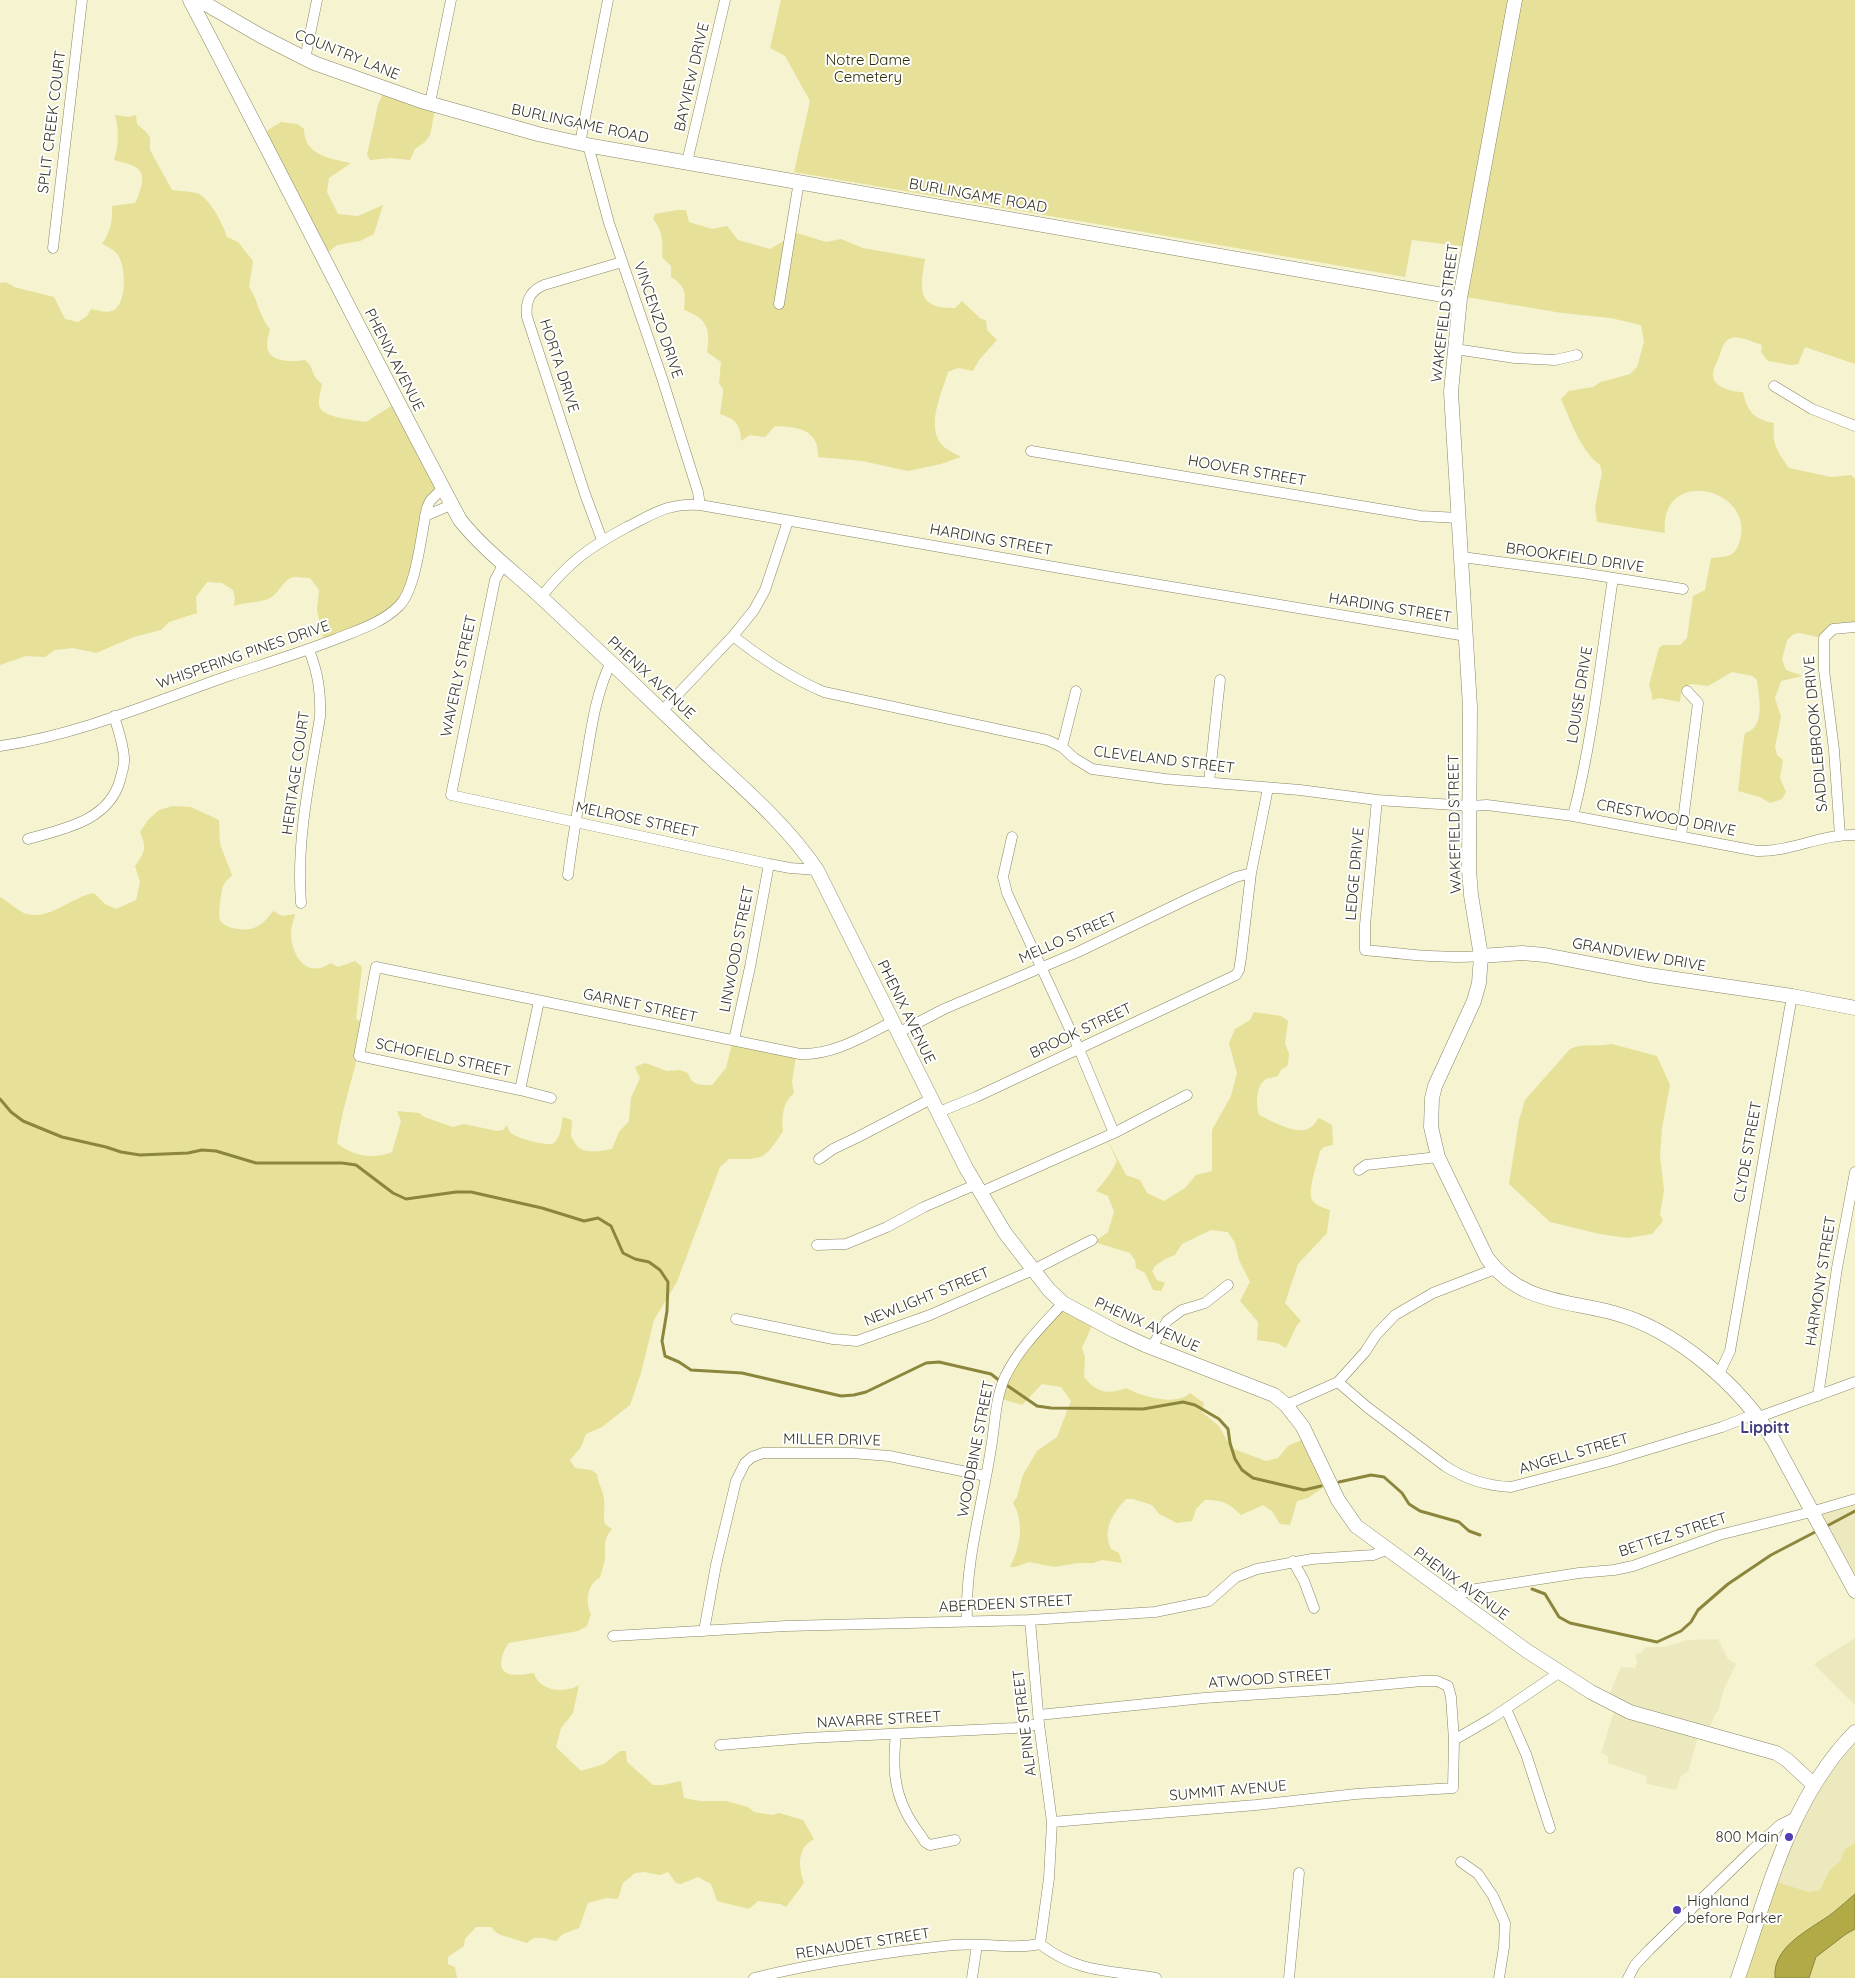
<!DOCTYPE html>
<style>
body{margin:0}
canvas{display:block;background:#f5f3d0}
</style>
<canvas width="1855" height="1978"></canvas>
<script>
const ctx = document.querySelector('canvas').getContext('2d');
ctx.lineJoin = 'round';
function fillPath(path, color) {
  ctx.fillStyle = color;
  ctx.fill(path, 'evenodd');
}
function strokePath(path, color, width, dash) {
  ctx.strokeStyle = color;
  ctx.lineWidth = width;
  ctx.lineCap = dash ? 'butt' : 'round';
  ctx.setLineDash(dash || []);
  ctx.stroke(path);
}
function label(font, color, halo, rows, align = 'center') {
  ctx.font = font + ' Quicksand,sans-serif';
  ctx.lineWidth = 4;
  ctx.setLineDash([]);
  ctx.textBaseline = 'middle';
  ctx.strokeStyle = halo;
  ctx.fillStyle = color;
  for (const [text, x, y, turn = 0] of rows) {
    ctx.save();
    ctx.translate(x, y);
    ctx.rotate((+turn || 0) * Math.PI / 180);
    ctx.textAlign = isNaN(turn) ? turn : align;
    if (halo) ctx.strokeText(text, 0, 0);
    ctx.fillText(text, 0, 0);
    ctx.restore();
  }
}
fillPath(new Path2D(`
 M 1855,1497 L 1855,1592 L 1816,1510 Z
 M 1855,1638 L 1855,1705 L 1814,1664 Z
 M 1718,1639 L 1728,1659 L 1736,1664 L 1724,1689 L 1718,1711 L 1715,1714 L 1708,1733 L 1699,1733 L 1688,1772 L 1681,1776 L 1676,1790 L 1647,1784 L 1646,1776 L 1608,1763 L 1608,1756 L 1601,1753 L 1616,1706 L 1607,1700 L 1621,1667 L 1635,1668 L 1637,1663 L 1635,1654 L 1641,1653 L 1646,1647 L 1664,1647 L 1688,1640 Z
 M 1855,1730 L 1855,1843 L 1845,1849 L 1840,1861 L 1829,1871 L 1820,1890 L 1809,1892 L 1771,1880 L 1794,1818 Z`), '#ece9be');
fillPath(new Path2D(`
 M 781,0 L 1855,0 L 1855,364 L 1805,347 L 1798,364 L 1791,365 L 1768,361 L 1761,352 L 1762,345 C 1754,343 1739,335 1731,338 C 1724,341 1722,348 1720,354 C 1718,360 1714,367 1713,373 C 1711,387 1732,392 1743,392 C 1748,413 1754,419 1774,423 C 1772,445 1777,451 1789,468 L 1831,477 L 1851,475 L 1855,479 L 1855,626 L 1823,638 L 1799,633 L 1794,634 L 1787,640 L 1782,659 L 1786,670 L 1803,676 L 1781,681 L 1775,698 L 1781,717 L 1775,747 L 1777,755 L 1783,760 L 1780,778 L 1786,792 L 1782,799 L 1770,803 L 1760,797 L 1738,791 C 1741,771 1741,753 1745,733 C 1766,728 1759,697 1757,680 L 1752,676 L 1732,672 L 1708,686 L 1691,684 L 1684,687 L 1681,693 L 1680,702 L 1659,698 L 1652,700 L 1652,694 L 1649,685 L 1659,648 L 1663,645 L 1680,645 L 1687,638 L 1693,596 L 1705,590 L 1711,558 C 1728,556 1735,558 1740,540 C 1755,488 1659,465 1665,533 L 1597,522 L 1595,507 L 1602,473 L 1600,465 C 1580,450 1571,421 1561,399 L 1569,391 L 1593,387 L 1601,382 L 1630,374 L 1637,367 L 1644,342 L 1641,325 L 1611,318 L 1562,313 L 1466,297 L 1475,248 L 1412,240 L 1405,277 L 794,172 L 810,101 L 785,56 L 770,48 Z
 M 385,89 L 436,105 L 430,135 L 425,142 L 415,149 L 410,160 L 390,158 L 370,160 L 367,155 L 378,105 Z
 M 115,115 L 129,117 L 136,115 L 137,124 L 147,133 L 150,138 L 150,150 L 172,190 C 179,191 192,191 199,194 C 211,201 223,224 227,237 L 238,242 L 253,261 L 249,287 C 258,299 259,317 270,329 C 269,334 267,340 267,345 C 267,363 293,362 305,360 C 315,368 310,375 322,384 C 321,390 317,402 320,408 C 325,418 355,420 366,422 L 396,403 L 441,486 L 427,510 L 400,606 L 324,642 L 317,610 L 319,590 L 310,578 C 305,578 300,577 295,577 C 283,578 280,594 268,599 C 258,603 245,602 234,606 L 235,598 L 233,590 L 222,583 L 207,582 L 196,597 L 197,613 L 169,622 L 161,630 L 134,637 L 96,653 L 73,648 L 55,650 L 45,657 L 26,656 L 0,665 L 0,283 L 6,282 L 14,287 L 54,297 L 65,319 L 78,322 L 87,316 L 91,309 C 97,310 108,314 114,310 C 127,302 126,267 118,255 C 114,249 108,247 102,244 C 110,233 113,220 112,206 L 135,203 C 139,196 140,191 142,183 C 145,165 127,164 114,160 C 119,146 119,129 115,115 Z
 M 281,122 L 297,124 L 304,129 C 304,155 330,159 351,163 L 329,178 L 327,192 L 338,214 L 358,216 L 383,205 L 374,234 L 360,241 L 337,245 L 322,257 L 260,135 Z
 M 677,210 L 686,210 L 689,222 L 712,229 L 727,226 L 738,240 L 770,249 L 797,233 L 826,242 L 841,239 L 863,248 L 925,259 C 920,289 916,309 955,308 L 962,301 L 981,319 L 986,320 L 987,330 L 997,340 L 979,360 L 973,371 L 958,368 L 948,372 C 942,393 924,428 944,447 C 949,451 956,454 961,457 L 941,464 L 908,471 L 862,461 L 818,457 C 819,429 798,427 775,426 L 765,437 L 750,435 L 741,441 C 741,424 735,419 720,414 L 723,393 L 723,389 L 719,383 L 721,362 L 707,352 C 711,329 707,318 684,310 C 686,294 686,286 671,277 L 671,266 L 662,257 C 663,243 663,230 653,219 L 655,214 Z
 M 173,806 L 191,807 L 219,820 L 220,844 L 232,875 C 230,878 225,881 224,884 C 221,889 218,915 220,920 C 222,924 228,927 232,928 C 252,932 261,928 273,911 L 282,916 L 295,914 C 294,920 291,927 291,934 C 292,957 307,979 331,963 L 338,967 L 355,961 L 362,967 L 356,1019 L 365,1023 C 358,1063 343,1102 337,1143 C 351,1156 375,1160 392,1152 L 401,1121 L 397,1111 L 419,1113 L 424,1117 L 453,1127 L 464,1124 L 497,1131 L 503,1130 L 507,1125 C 508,1127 508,1130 510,1132 C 515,1138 548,1147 554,1143 C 561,1137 561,1125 563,1117 L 572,1120 L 571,1136 C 573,1139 575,1144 578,1147 C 586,1154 603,1151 612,1149 L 619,1132 L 629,1121 L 631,1098 L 640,1078 L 635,1067 L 645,1063 L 667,1071 L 680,1070 L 688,1073 C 691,1086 702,1085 712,1085 L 726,1068 L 733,1040 L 796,1055 L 792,1082 L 794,1093 C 783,1102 781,1117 783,1131 C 764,1161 763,1159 729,1159 L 720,1167 L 677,1282 L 654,1320 L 641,1373 L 630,1405 L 602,1427 L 586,1434 L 581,1447 L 570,1460 L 575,1468 L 591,1470 L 597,1474 C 598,1484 604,1491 604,1501 C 605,1510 603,1516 605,1524 L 612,1529 L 607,1536 L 605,1542 L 605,1559 L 600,1578 C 587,1583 585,1603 591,1614 L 587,1626 L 578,1631 L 509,1643 C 503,1650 495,1670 509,1674 C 516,1676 527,1674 534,1673 C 538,1691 565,1694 579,1685 L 573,1713 L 561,1728 L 556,1747 L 581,1771 L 604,1764 L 620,1751 L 626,1751 L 627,1762 L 653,1785 L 663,1785 L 681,1781 L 684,1798 L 700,1801 L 726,1801 L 748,1807 L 754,1812 L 772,1815 L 779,1813 L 803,1820 L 814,1839 C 797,1848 798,1866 804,1883 L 786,1907 L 780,1904 L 758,1901 L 749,1909 L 717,1901 L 711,1884 L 698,1877 L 681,1884 L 676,1883 L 668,1872 L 660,1875 L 644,1872 L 635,1873 L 623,1883 L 618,1899 L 606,1898 L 588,1903 L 579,1928 L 563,1934 L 556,1941 C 545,1939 535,1934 527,1943 L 498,1934 L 491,1927 L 476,1927 L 465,1939 L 464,1946 L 448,1957 L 448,1964 L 455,1967 L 457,1978 L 0,1978 L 0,897 C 7,901 21,913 27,914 C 51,920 71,897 94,893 L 105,904 L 116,909 L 136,900 L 140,882 L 135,866 C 145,852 147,848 140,832 L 148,820 L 159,810 Z
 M 1254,1012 L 1281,1016 L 1288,1021 L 1285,1043 L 1289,1054 L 1288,1065 L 1281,1070 L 1278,1076 C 1275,1077 1269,1078 1266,1079 C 1255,1086 1256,1105 1259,1115 C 1271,1121 1299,1137 1311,1127 C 1314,1125 1316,1121 1319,1118 L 1332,1125 L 1333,1145 L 1324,1147 L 1320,1151 C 1318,1162 1307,1190 1312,1200 C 1316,1206 1324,1208 1330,1210 L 1327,1233 L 1298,1264 L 1285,1303 L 1301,1321 L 1297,1325 L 1286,1348 L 1277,1343 L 1257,1340 L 1258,1322 L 1240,1301 L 1250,1282 L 1239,1260 L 1235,1243 L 1228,1232 L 1211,1230 L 1182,1244 L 1175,1255 L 1165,1259 L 1155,1266 L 1152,1271 L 1157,1280 L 1165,1283 L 1161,1291 L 1153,1290 L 1145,1273 L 1136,1268 L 1135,1260 L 1130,1253 L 1094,1242 L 1108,1232 L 1114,1212 L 1108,1196 L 1096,1191 C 1104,1182 1112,1172 1117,1161 L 1106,1137 L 1126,1175 L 1140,1180 L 1147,1193 L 1164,1201 L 1185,1188 L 1196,1175 L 1212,1171 L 1212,1130 L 1231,1096 L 1237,1073 L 1229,1043 L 1235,1029 L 1250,1020 Z
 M 1612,1044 L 1657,1056 L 1670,1085 L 1662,1128 L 1660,1156 L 1664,1190 L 1660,1214 L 1663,1221 L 1652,1234 L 1627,1238 L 1600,1234 L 1550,1222 L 1509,1184 L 1519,1120 L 1525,1100 L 1570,1049 C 1582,1043 1598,1047 1612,1044 Z
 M 1060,1304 L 1094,1321 L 1082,1348 L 1085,1357 L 1084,1377 C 1097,1393 1107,1395 1126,1388 C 1140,1396 1177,1407 1190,1393 L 1204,1403 L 1202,1412 L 1219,1426 L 1231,1448 L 1266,1461 L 1278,1458 L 1288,1446 L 1306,1438 L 1328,1484 L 1308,1498 L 1297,1501 L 1290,1525 L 1280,1524 L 1272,1511 L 1263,1505 L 1241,1515 C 1229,1503 1222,1500 1205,1500 L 1196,1509 L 1192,1521 L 1177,1523 L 1159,1514 L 1152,1505 L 1133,1499 L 1126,1499 C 1113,1513 1102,1529 1111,1549 L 1119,1553 L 1122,1563 L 1102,1560 L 1093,1563 L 1077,1563 L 1055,1567 L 1029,1562 L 1015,1567 L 1010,1567 C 1020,1548 1025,1522 1013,1503 L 1017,1497 L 1023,1475 L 1037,1451 L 1057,1437 L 1071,1401 L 1061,1387 L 1042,1384 L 1022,1405 L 999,1398 L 1002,1382 Z
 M 1855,1843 L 1855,1894 L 1834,1912 L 1800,1935 L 1774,1975 L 1775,1978 L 1737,1978 L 1771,1880 L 1809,1892 L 1820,1890 L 1829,1871 L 1840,1861 L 1845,1849 Z
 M 1855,1929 L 1855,1978 L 1809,1978 C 1815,1950 1831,1941 1855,1929 Z`), '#e6e099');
const water = new Path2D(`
 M 1855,1894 L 1855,1929 L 1846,1934 L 1816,1957 L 1809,1978 L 1775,1978 C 1772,1945 1812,1929 1834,1912 C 1841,1906 1848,1900 1855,1894 Z`);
fillPath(water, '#b2a947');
strokePath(water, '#8c863d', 1);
strokePath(new Path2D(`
 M 0,1099 L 11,1112 L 23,1121 L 62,1137 L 106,1147 L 121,1152 L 140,1155 L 188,1153 L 202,1150 L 216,1151 L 256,1163 L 342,1163 L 356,1165 L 393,1193 L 406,1199 L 456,1192 L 471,1192 L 542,1208 L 584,1221 L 598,1218 L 611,1226 L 623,1253 L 635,1259 L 649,1262 L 660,1270 L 668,1282 L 667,1311 L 662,1341 L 665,1356 L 679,1362 L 691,1370 L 742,1373 L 841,1396 L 854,1395 L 866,1392 L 926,1363 L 939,1362 L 991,1374 L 1000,1381
 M 1005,1384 L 1037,1406 L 1051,1408 L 1143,1409 L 1183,1402 L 1195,1405 L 1219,1419 L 1228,1429 L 1230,1443 L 1235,1459 L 1242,1470 L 1253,1478 L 1304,1490 L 1321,1486
 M 1339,1482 L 1371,1475 L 1384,1477 L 1402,1493 L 1409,1504 L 1420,1511 L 1459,1522 L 1469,1531 L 1480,1535
 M 1825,1527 L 1855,1511
 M 1532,1589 L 1545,1594 L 1559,1617 L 1570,1623 L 1657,1642 L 1681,1631 L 1691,1622 L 1698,1610 L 1728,1584 L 1771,1555 L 1817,1531`), '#8c863d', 3);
const street = new Path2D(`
 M 305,59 L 317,0
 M 430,103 L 451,0
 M 580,143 L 608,0
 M 588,145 L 609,223 L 662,378 L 698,492 L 700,505
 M 687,162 L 725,0
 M 53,248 L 82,0
 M 779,304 L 799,181
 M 1455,349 L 1515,358 L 1555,360 L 1577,355
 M 1774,386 L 1812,409 L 1855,426
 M 1031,451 L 1421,516 L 1459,518
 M 425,516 L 451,505
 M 602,540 L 585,494 L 527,317 C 525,301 530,291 544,285 L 622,262
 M 1462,557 L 1582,573 L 1683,589
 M 503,565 L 495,580 L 451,795 L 769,864 L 790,868 L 817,870
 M 541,597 C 569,562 588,548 627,527 C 655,513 668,503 700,505 L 1100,575 L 1466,636
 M 733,636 C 761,658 791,678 824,692 L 1047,740 L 1062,747 L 1074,758 L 1092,769 L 1165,779 L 1300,790 L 1377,800 L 1470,806 L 1487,805 L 1573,816 L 1757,851 C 1791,852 1821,834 1855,835
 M 662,711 L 733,636 L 754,610 L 765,590 L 788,521
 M 0,746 C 78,735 154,702 228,676 C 264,664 300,653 336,639 C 358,630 382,623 399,606 C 417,588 421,533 427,508 L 430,501 L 442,489
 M 1062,747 L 1076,691
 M 1209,782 L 1220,680
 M 1377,800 L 1365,925 L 1365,950 C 1404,954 1441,959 1481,956
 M 1573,816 C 1593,738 1601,657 1613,578
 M 1681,836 L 1698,703 L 1687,691
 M 1840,836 L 1834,750 L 1824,670 L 1824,638 L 1833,629 L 1855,627
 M 1012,837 L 1003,877 L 1007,893 L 1079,1049 L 1114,1133
 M 28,839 C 63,829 109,821 120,780 C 122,772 125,765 124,757 C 123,743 118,730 114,716
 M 568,875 C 573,835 580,795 587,754 C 592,723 597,691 611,662
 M 301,903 C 296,840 310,778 320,717 C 321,692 318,673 309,650
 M 898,1033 L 944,1009 L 1078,952 L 1194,896 L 1236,877 L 1251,873
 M 734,1040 L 750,967 L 769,864
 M 520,1090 L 539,1001
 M 551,1098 L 520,1090 L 359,1056 L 376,967 L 800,1054 C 834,1055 862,1037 892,1022
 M 939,1112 L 976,1097 L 1236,975 L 1239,970 L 1241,958 L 1251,873 L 1268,788
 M 819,1159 L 833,1149 L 858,1137 L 931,1099
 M 1359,1170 L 1366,1165 L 1438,1157
 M 981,1192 L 1114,1133 L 1187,1095
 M 817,1245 L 846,1244 L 887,1227 L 924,1207 L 977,1184
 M 736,1319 L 833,1339 L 857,1341 L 930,1315 L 1033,1270 L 1092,1240
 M 1152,1347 L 1167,1321 L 1182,1310 L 1205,1303 L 1228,1285
 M 1719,1374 L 1730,1351 L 1792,996
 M 1338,1382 L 1367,1407 L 1445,1466 C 1465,1479 1487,1486 1511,1487 L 1610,1461 L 1722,1427 L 1755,1414
 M 1818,1396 L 1837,1268 L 1855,1172
 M 1286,1405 L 1338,1382 L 1365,1352 L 1376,1335 L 1395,1315 L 1433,1293 L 1495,1269
 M 1759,1417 L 1855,1382
 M 1293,1561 L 1304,1581 L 1314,1608
 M 1455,1597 L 1470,1590 L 1579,1573 L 1614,1570 L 1633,1566 L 1719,1535 L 1811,1512 L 1855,1499
 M 1030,1620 L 1039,1724 L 1052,1822 L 1049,1878 L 1040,1944
 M 967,1621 C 965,1561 982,1507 991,1448 C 995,1425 995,1399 1005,1377 C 1019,1348 1042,1326 1063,1303
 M 704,1631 L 716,1565 L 736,1481 L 745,1463 L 752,1457 L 763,1453 L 852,1453 L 889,1456 L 986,1476
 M 613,1636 L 786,1626 L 1030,1620 L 1155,1612 L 1209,1601 L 1236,1577 L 1257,1569 L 1312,1559 L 1373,1555 L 1386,1550
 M 1506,1709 L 1526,1754 L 1550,1828
 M 1039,1715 L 1204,1698 L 1337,1689 L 1422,1681 L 1437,1681 L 1448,1686 L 1451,1697 L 1454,1740
 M 896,1734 C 893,1762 893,1787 906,1812 C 911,1823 919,1832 925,1842 L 930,1845 L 955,1840
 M 720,1745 L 806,1738 L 1015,1728 L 1039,1724
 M 1052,1822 L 1256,1805 L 1356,1794 L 1453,1788 L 1454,1740 L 1492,1718 L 1560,1672
 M 1461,1862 L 1478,1874 L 1493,1896 L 1505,1923 L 1504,1947 L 1499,1978
 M 1040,1944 C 1079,1974 1110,1970 1156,1978
 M 754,1978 C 819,1962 886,1952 953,1945 C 982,1942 1011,1950 1040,1944
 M 972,1978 L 977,1945
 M 1289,1978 L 1299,1873
 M 1628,1978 L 1635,1965 L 1649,1950 L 1753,1849 L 1780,1825 L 1796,1817`);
const secondary = new Path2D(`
 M 190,0 C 281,173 368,348 460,520 C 484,550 514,572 542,598 C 599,651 655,704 710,757 C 748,792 788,827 817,870 L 966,1168 L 1005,1233 L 1049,1290 L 1063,1303 L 1115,1331 L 1145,1345 L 1274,1395 L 1286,1405 L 1303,1427 L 1338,1500 L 1356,1526 L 1527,1651 L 1591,1692 L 1630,1712 L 1776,1753 L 1787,1760 L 1814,1785
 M 199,0 L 261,36 L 314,63 L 421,101 L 538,134 L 592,146 L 1460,298
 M 1515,0 L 1460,298 L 1451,392 L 1470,707 L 1469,870 L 1471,895 L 1481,956 L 1479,983 L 1474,1001 L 1435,1086 L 1432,1098 L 1431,1127 L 1438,1157 L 1487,1258 C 1520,1303 1565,1300 1614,1313 C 1677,1330 1741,1387 1774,1441 L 1855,1591
 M 1481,956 L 1522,953 L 1545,955 L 1649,975 L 1792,996 L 1855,1008
 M 1738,1978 C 1768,1893 1789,1799 1855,1732`);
strokePath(street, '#898666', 11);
strokePath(secondary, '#898666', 15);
strokePath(street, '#fff', 10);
strokePath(secondary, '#fff', 14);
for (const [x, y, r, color] of [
 [1789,1837,5,"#523fb6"],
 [1677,1910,5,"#523fb6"]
]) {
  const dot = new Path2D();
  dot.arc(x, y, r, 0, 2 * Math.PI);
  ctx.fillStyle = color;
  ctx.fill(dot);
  strokePath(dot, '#fff', 2);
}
label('15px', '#343326', '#fff', [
 ["COUNTRY LANE",347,55,22],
 ["BAYVIEW DRIVE",692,77,-77],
 ["SPLIT CREEK COURT",52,122,-83],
 ["BURLINGAME ROAD",580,124,12],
 ["BURLINGAME ROAD",978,196,10],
 ["WAKEFIELD STREET",1445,313,-83],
 ["VINCENZO DRIVE",658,320,71],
 ["PHENIX AVENUE",394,360,63],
 ["HORTA DRIVE",559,366,72],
 ["HOOVER STREET",1247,471,10],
 ["HARDING STREET",991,540,10],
 ["BROOKFIELD DRIVE",1575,558,8],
 ["HARDING STREET",1390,608,9],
 ["WHISPERING PINES DRIVE",243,655,-19],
 ["WAVERLY STREET",459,676,-78],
 ["PHENIX AVENUE",651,678,43],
 ["LOUISE DRIVE",1580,695,-81],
 ["SADDLEBROOK DRIVE",1816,734,-95],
 ["CLEVELAND STREET",1164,760,7],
 ["HERITAGE COURT",296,773,-82],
 ["CRESTWOOD DRIVE",1666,818,11],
 ["MELROSE STREET",637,820,12],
 ["WAKEFIELD STREET",1455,824,-91],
 ["LEDGE DRIVE",1355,874,-85],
 ["MELLO STREET",1068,938,-24],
 ["LINWOOD STREET",737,949,-79],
 ["GRANDVIEW DRIVE",1639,955,10],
 ["GARNET STREET",640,1006,12],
 ["PHENIX AVENUE",906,1012,64],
 ["BROOK STREET",1081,1031,-25],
 ["SCHOFIELD STREET",443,1058,12],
 ["CLYDE STREET",1748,1152,-80],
 ["HARMONY STREET",1821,1281,-81],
 ["NEWLIGHT STREET",927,1297,-22],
 ["PHENIX AVENUE",1147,1325,24],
 ["MILLER DRIVE",832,1440,1],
 ["WOODBINE STREET",976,1449,-79],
 ["ANGELL STREET",1574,1454,-16],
 ["BETTEZ STREET",1673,1535,-18],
 ["PHENIX AVENUE",1461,1584,36],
 ["ABERDEEN STREET",1006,1604,-3],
 ["ATWOOD STREET",1270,1679,-4],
 ["NAVARRE STREET",879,1720,-3],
 ["ALPINE STREET",1025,1723,-97],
 ["SUMMIT AVENUE",1228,1791,-5],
 ["RENAUDET STREET",863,1944,-9]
]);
label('15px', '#2f2b00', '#fff', [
 ["Notre Dame",868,60],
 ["Cemetery",868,77]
]);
label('15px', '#343326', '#fff', [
 ["800 Main",1779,1837],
 ["Highland",1687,1901,"left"],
 ["before Parker",1687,1918,"left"]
], 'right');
label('bold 16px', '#423e7b', '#fff', [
 ["Lippitt",1765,1428]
]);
</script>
